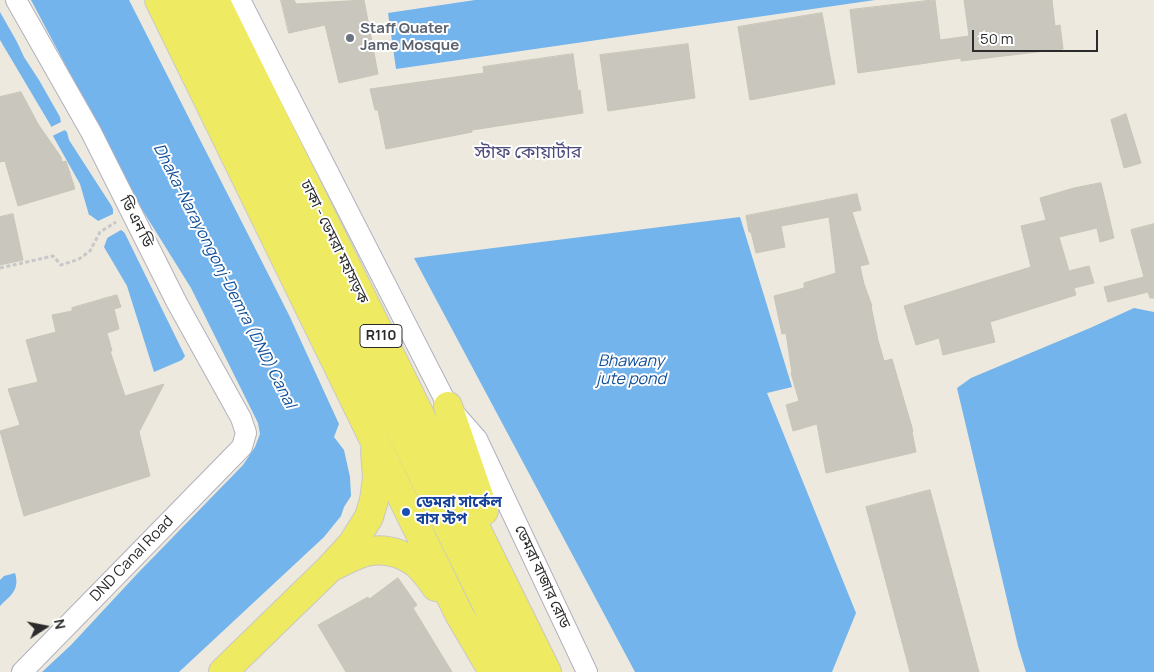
<!DOCTYPE html>
<meta charset="utf-8">
<style>
body{margin:0}
#map{position:relative;width:1154px;height:672px;overflow:hidden;background:#ede9de;font-family:Manrope,sans-serif}
canvas{display:block}
.north{position:absolute;left:20px;top:602px;width:50px;height:50px;-webkit-text-stroke:4px #fff;paint-order:stroke;rotate:79deg;font-size:14px;font-weight:700;line-height:20px;text-align:center;color:#2b2b2b}
.north::after{content:'';display:block;margin:auto;width:18px;height:22px;background:#2b2b2b;clip-path:polygon(50% 0,100% 100%,50% 72%,0 100%)}
.scale{position:absolute;left:972px;top:30px;width:126px;height:22px;box-sizing:border-box;border:2px solid #2b2b2b;border-top:0;padding-left:6px;font-size:15px;line-height:18px;white-space:nowrap;color:#2b2b2b;-webkit-text-stroke:4px #fff;paint-order:stroke}
</style>
<div id="map">
<canvas width="1154" height="672"></canvas>
<div class="north">N</div>
<div class="scale">50 m</div>
</div>
<script>
const ctx = document.querySelector('canvas').getContext('2d');
ctx.lineJoin = 'round';
function fillPath(path, color) {
  ctx.fillStyle = color;
  ctx.fill(path, 'evenodd');
}
function strokePath(path, color, width, dash) {
  ctx.strokeStyle = color;
  ctx.lineWidth = width;
  ctx.lineCap = dash ? 'butt' : 'round';
  ctx.setLineDash(dash || []);
  ctx.stroke(path);
}
function label(font, color, halo, rows, align = 'center') {
  ctx.font = font + ' Manrope,"Noto Sans Bengali",sans-serif';
  ctx.lineWidth = 4;
  ctx.setLineDash([]);
  ctx.textBaseline = 'middle';
  ctx.strokeStyle = halo;
  ctx.fillStyle = color;
  for (const [text, x, y, turn = 0] of rows) {
    ctx.save();
    ctx.translate(x, y);
    ctx.rotate((+turn || 0) * Math.PI / 180);
    ctx.textAlign = isNaN(turn) ? turn : align;
    if (halo) ctx.strokeText(text, 0, 0);
    ctx.fillText(text, 0, 0);
    ctx.restore();
  }
}
fillPath(new Path2D(`
 M 31,0 L 129,0 L 289,315 L 339,424 L 334,437 L 344,450 L 350,477 L 351,496 L 344,507 L 341,516 L 324,537 L 179,672 L 42,672 L 71,645 L 137,574 L 243,465 L 255,447 L 260,434 L 258,423 L 191,288 L 143,211 Z
 M 475,0 L 875,0 L 396,69 L 388,13 Z
 M 0,12 L 17,42 L 24,57 L 39,80 L 60,117 L 62,128 L 67,132 L 69,140 L 111,205 L 185,356 L 182,360 L 154,372 L 127,286 L 104,247 L 108,236 L 98,221 L 89,215 L 80,184 L 53,136 L 51,126 L 0,40 Z
 M 740,217 L 792,387 L 767,393 L 856,613 L 832,672 L 635,672 L 414,258 Z
 M 1134,308 L 1154,312 L 1154,672 L 1026,672 L 1018,646 L 957,388 L 971,378 L 1090,328 Z
 M 15,573 C 20,590 11,595 0,606 L 0,580 L 4,576 Z`), '#73b4ec');
fillPath(new Path2D(`
 M 63,121 L 64,127 L 67,129 L 50,137 L 49,128 Z
 M 113,203 L 128,235 L 121,230 L 107,238 L 103,247 L 102,247 L 105,237 L 96,223 L 90,219 L 89,216 L 90,215 L 98,221 L 113,214 Z`), '#ede9de');
const building = new Path2D(`
 M 281,0 L 294,0 L 296,4 L 364,0 L 378,74 L 339,83 L 325,25 L 289,33 Z
 M 935,0 L 940,40 L 969,36 L 964,0 L 1052,0 L 1055,26 L 1060,25 L 1063,49 L 961,61 L 961,58 L 858,73 L 850,10 Z
 M 822,13 L 835,84 L 750,100 L 738,27 Z
 M 688,44 L 695,98 L 608,111 L 600,55 Z
 M 573,54 L 578,91 L 580,90 L 583,113 L 472,130 L 472,132 L 386,149 L 378,110 L 375,110 L 370,89 L 484,73 L 483,67 Z
 M 21,92 L 38,124 L 61,157 L 62,162 L 66,161 L 75,189 L 18,206 L 5,161 L 0,162 L 0,97 Z
 M 1126,114 L 1141,163 L 1124,168 L 1111,120 Z
 M 1101,183 L 1114,238 L 1100,242 L 1097,228 L 1059,237 L 1069,271 L 1089,266 L 1094,283 L 1074,288 L 1076,295 L 990,322 L 995,342 L 943,355 L 939,338 L 916,345 L 904,306 L 1031,267 L 1021,226 L 1046,220 L 1040,198 L 1074,188 Z
 M 857,194 L 861,210 L 852,212 L 869,264 L 860,266 L 864,284 L 872,306 L 871,306 L 878,340 L 884,361 L 892,359 L 913,431 L 912,432 L 916,452 L 826,473 L 817,424 L 793,431 L 786,405 L 799,401 L 791,373 L 792,373 L 786,333 L 782,334 L 774,296 L 804,288 L 804,283 L 836,273 L 829,217 L 781,226 L 785,247 L 756,253 L 751,232 L 749,232 L 746,216 Z
 M 13,214 L 23,260 L 0,265 L 0,217 Z
 M 1154,224 L 1154,298 L 1150,298 L 1148,292 L 1108,302 L 1104,287 L 1144,277 L 1131,230 Z
 M 117,295 L 121,307 L 114,309 L 119,329 L 107,333 L 112,351 L 110,351 L 125,396 L 164,384 L 139,432 L 150,476 L 24,516 L 0,431 L 20,425 L 8,389 L 38,382 L 26,340 L 56,332 L 52,315 L 72,311 L 72,308 Z
 M 930,490 L 979,672 L 910,672 L 866,507 Z
 M 398,578 L 417,605 L 413,608 L 452,672 L 346,672 L 318,625 L 368,597 L 369,599 Z`);
fillPath(building, '#c8c6bd');
strokePath(building, '#c8c5b7', 1);
const minor = new Path2D(`
 M 16,0 L 91,132 L 177,303 L 241,418 L 246,433 L 242,447 L 22,672
 M 240,0 L 448,406 L 477,439 L 587,672`);
const primary = new Path2D(`
 M 159,0 L 459,614 L 493,672
 M 188,0 L 520,672
 M 215,0 L 547,672
 M 448,406 L 484,511
 M 336,565 C 358,554 374,545 399,554 C 406,557 413,560 419,566 C 425,572 431,580 436,587
 M 223,672 L 330,568 L 352,544 L 369,517 L 374,500 L 377,478 L 375,451`);
strokePath(minor, '#b1b1be', 22);
strokePath(primary, '#c8c8c8', 30);
strokePath(new Path2D(`
 M 0,268 L 53,256 L 61,265 L 79,259 L 90,251 L 100,232 L 116,222`), '#c8c8c8', 3, [4, 2.5]);
strokePath(minor, '#fff', 20);
strokePath(primary, '#eeea61', 28);
for (const [x, y, r, color] of [
 [350,38,5,"#6b7280"],
 [406,512,5,"#1a4fb4"]
]) {
  const dot = new Path2D();
  dot.arc(x, y, r, 0, 2 * Math.PI);
  ctx.fillStyle = color;
  ctx.fill(dot);
  strokePath(dot, '#fff', 2);
}
for (const [x, y, w] of [
 [381,336,42]
]) {
  const box = new Path2D();
  box.roundRect(x - w / 2, y - 11.5, w, 23, 4);
  ctx.fillStyle = '#fff';
  ctx.fill(box);
  strokePath(box, '#2b2b2b', 1);
}
label('bold 14px', '#2b2b2b', null, [
 ["R110",381,336]
]);
label('bold 15px', '#5b616d', '#fff', [
 ["Staff Quater",360,29],
 ["Jame Mosque",360,46]
], 'left');
label('15px', '#2b2b2b', '#fff', [
 ["ডি এন ডি",136,222,63],
 ["ঢাকা - ডেমরা মহাসড়ক",334,242,64],
 ["DND Canal Road",132,559,-46],
 ["ডেমরা বাজার রোড",542,577,65]
]);
label('bold 15px', '#164399', '#fff', [
 ["ডেমরা সার্কেল",416,503],
 ["বাস স্টপ",416,520]
], 'left');
label('italic 16px', '#104f9a', '#fff', [
 ["Dhaka-Narayongonj-Demra (DND) Canal",224,276,63],
 ["Bhawany",631,362],
 ["jute pond",631,380]
]);
label('18px', '#4d4c7b', '#fff', [
 ["স্টাফ কোয়ার্টার",528,153]
]);
</script>
